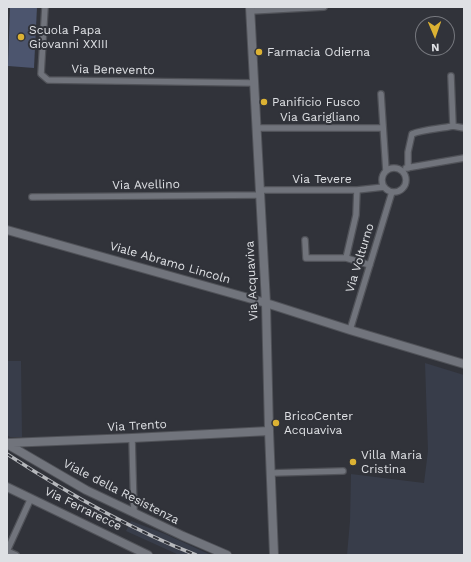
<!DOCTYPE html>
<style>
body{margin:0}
#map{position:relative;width:471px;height:562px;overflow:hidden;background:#31333a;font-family:"Work Sans",sans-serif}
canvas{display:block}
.frame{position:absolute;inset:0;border:8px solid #dee0e4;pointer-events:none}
.north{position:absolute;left:415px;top:16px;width:40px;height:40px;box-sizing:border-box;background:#31333a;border:1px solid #76787e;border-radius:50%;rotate:178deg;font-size:11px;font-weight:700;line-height:16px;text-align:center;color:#dee0e4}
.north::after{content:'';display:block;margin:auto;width:14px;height:18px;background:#dcb233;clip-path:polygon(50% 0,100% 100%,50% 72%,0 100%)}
</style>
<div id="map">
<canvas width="471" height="562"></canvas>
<div class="frame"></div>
<div class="north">N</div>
</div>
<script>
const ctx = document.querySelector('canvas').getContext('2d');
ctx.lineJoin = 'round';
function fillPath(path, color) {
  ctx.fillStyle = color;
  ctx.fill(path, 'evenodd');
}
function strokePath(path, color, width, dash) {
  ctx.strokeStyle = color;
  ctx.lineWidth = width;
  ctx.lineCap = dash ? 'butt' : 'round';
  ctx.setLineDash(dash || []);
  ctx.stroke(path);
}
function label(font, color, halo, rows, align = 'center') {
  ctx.font = font + ' "Work Sans",sans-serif';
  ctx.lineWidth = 4;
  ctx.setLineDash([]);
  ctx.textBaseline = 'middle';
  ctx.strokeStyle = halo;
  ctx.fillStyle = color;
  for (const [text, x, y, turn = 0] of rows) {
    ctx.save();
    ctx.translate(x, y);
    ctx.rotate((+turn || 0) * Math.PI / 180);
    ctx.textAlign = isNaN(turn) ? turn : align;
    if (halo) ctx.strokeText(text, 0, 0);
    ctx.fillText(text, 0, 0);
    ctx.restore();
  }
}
fillPath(new Path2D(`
 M 7,361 L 21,361 L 22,437 L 10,437 L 7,435 Z
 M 425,363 L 464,375 L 464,555 L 347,555 L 350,521 L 351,474 L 424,483 L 428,451 Z
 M 131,521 L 165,534 L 211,555 L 179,555 L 126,531 Z`), '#383d4a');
fillPath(new Path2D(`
 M 10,7 L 37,7 L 34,68 L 8,66 Z`), '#4c556e');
const street = new Path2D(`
 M 45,7 L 41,74 L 48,80 L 254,83
 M 251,11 L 324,7
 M 451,76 L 453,126 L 464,128
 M 381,94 L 386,171
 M 257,128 L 383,128
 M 406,168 L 464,158
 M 408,168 L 408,152 L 412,134 C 424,129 439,129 453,126
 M382 180a12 12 0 1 1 24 0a12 12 0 1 1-24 0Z
 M 260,190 L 357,190 L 384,187
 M 357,190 L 356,215 L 346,258 L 370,265
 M 32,197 L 260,195
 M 305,240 L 306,258 L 346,258
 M 350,330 L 392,192
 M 132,438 L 134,513
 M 271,473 L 343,471
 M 7,551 L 16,555
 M 7,555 L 7,551 L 31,498`);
const secondary = new Path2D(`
 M 250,7 L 266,303 L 269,431 L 274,555
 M 7,230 L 266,303 L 350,330 L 464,364
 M 7,443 L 132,438 L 269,431
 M 7,444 L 86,490 L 183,536 L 227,555
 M 7,487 L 148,555`);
strokePath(street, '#505258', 8);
strokePath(secondary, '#505258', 10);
strokePath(street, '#71747c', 5.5);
strokePath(secondary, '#71747c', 8);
const rail = new Path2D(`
 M 7,454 C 67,493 130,529 196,555`);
strokePath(rail, '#b6b8bc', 3.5);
strokePath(rail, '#31333a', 2, [6]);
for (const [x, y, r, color] of [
 [21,37,4,"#dcb233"],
 [259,52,4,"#dcb233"],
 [264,102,4,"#dcb233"],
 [276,423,4,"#dcb233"],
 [353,462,4,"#dcb233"]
]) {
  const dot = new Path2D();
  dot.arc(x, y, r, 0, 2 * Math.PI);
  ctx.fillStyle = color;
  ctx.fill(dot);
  strokePath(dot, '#31333a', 1.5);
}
label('12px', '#dee0e4', '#31333a', [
 ["Scuola Papa",29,30],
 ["Giovanni XXIII",29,44],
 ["Farmacia Odierna",267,52],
 ["Panificio Fusco",272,102],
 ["BricoCenter",284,416],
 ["Acquaviva",284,430],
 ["Villa Maria",361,455],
 ["Cristina",361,469]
], 'left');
label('12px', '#dee0e4', '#31333a', [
 ["Via Benevento",113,70,1],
 ["Via Garigliano",320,117],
 ["Via Tevere",322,179],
 ["Via Avellino",146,185,-1],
 ["Via Volturno",360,258,-73],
 ["Viale Abramo Lincoln",170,263,16],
 ["Via Acquaviva",252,281,-93],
 ["Via Trento",137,426,-3],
 ["Viale della Resistenza",121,492,27],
 ["Via Ferrarecce",83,509,26]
]);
</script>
